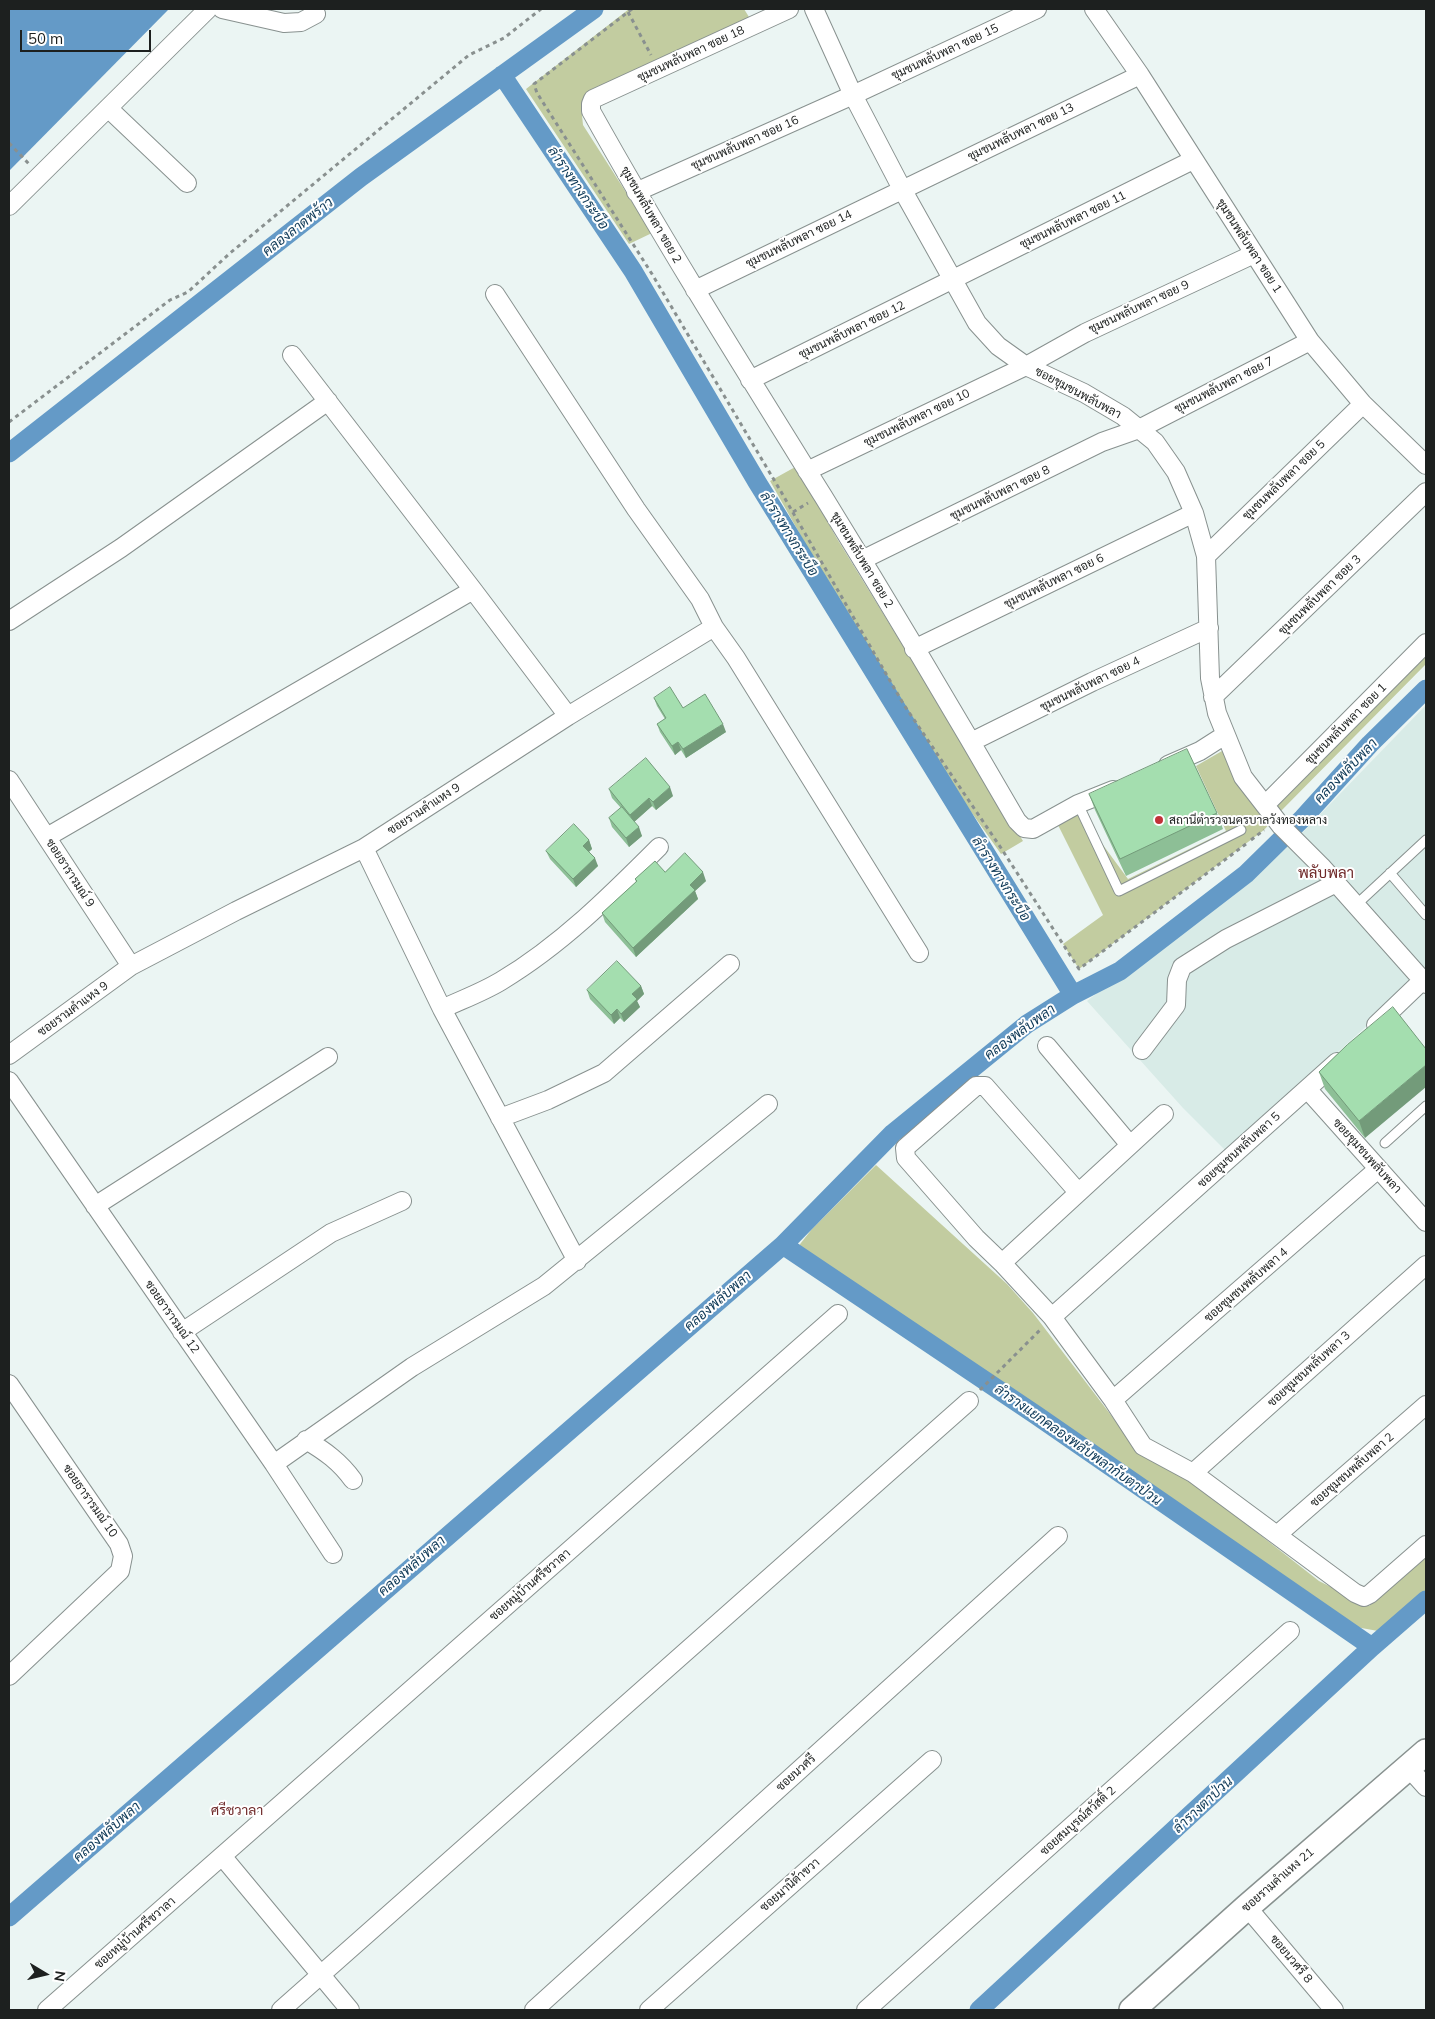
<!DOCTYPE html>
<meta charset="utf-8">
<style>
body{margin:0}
#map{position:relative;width:1435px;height:2019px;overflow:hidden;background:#ebf5f3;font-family:Mulish,sans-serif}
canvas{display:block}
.frame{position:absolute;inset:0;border:10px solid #1d201f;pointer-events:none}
.north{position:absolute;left:20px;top:1949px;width:50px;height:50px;-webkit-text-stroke:4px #fff;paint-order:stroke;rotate:99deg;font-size:14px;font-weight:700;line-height:20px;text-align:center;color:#1d201f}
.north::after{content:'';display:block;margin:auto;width:18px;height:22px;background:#1d201f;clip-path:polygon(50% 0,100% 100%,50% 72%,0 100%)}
.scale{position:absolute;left:20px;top:30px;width:131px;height:22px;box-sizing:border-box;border:2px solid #1d201f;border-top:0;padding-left:6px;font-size:15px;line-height:18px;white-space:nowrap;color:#1d201f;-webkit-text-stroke:4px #fff;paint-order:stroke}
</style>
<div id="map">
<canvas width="1435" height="2019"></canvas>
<div class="frame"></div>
<div class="north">N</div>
<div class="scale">50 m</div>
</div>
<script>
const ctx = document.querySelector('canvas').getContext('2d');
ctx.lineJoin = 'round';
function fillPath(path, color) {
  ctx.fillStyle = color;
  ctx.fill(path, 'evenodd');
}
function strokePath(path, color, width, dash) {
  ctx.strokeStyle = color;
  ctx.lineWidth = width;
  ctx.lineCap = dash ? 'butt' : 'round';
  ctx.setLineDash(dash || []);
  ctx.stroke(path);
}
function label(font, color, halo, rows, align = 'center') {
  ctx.font = font + ' Mulish,Sarabun,sans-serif';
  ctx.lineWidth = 4;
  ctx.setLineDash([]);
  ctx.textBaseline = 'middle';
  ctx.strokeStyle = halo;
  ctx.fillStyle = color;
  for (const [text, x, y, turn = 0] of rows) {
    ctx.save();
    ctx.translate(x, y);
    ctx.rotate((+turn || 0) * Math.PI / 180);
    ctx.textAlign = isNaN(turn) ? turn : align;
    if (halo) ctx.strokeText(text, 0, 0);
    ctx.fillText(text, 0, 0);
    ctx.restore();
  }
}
fillPath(new Path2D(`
 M 1426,705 L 1426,981 L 1410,987 L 1227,1152 L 1183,1108 L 1087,1001 L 1304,831 Z`), '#d8ebe7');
fillPath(new Path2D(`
 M 629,9 L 744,9 L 749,17 L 593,93 L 581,106 L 583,125 L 652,233 L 629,244 L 526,89 Z
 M 797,466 L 836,537 L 1023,841 L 1001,854 L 930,754 L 810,552 L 770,481 Z
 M 1426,647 L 1426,664 L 1280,812 L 1271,803 Z
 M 1222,751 L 1228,756 L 1272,821 L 1264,830 L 1079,969 L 1063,944 L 1103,915 L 1058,825 L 1078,811 L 1128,879 L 1226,831 L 1196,766 Z
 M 876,1165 L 1007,1284 L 1033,1313 L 1117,1423 L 1319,1581 L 1369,1606 L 1426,1557 L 1426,1590 L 1378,1631 L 1356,1627 L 1170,1498 L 797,1248 L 812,1229 Z`), '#c2cca0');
fillPath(new Path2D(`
 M 9,9 L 169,9 L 9,171 Z`), '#649ac7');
strokePath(new Path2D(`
 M 502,75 L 633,271 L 757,482 L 1073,995
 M 9,453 L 361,177 L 594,9
 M 783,1245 L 1036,1415 L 1372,1647
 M 9,1917 L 783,1245 L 893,1133 L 1027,1024 L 1073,995 L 1120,971 L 1246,874 L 1303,818 L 1370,744 L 1426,689
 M 979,2010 L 1372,1647 L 1426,1600`), '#649ac7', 19);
const lane = new Path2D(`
 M 1078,804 L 1119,891 L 1241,830
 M 1390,873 L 1426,915
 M 1356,905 L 1426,840
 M 1385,1143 L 1426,1106`);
const street = new Path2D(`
 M 222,9 L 284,23 L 301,22 L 316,14
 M 789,9 L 593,99 L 591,104 L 591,111 C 664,242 744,369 823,496 C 889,603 954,712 1017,821 L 1024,828 L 1033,829 L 1078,804 L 1113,790
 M 814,9 L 853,95 L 902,189 L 977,323 L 998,346 L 1026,366 L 1084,393 L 1123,416 L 1155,442 L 1176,472 L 1194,513 L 1206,556 L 1210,678 L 1217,713 L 1243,777 L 1281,826 L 1321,866 L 1426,984
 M 1094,9 L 1140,75 L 1310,341 L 1363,404 L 1426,465
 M 108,108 L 187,183
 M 636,192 L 853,95 L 1037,9
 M 9,206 L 208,9
 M 695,290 L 1140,75
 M 292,355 L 473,590 L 568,716
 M 750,380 L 1193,160
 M 807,471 L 1026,366 L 1085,333 L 1254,254
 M 1206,556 L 1363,404
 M 862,560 L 1102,442 L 1139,429 L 1310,341
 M 9,621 L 121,548 L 328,401
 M 714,627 L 736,658 L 919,953
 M 914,649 L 1194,513
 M 1213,697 L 1426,492
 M 971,742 L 1092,682 L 1209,628
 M 1168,765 L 1200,751 L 1225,735
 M 9,780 L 131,966
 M 1265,805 L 1426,643
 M 47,837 L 473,590
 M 364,848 L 442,1009 L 577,1261
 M 442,1009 C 461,1000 483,992 501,981 C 561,945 610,896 659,847
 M 1376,1025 L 1423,980
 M 1047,1046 L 1130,1145
 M 1142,1050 L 1176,1005 L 1177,980 L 1182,967 L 1226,939 L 1336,883
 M 9,1055 L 131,966 L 236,911 L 364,848 L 568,716 L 714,627 L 700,599 L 636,509 L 495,294
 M 9,1081 L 274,1464 L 333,1554
 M 1308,1090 L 1426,1222
 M 1164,1114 L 1002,1263 L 1052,1317 L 1113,1400 L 1143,1446 L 1193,1473 L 1355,1593 L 1364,1597 L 1370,1594 L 1426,1545
 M 500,1118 L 548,1100 L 604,1073 L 730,964
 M 95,1206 L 328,1057
 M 1002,1263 L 976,1238 L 906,1158 L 905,1148 L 976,1086 L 985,1086 L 1078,1192
 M 1052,1317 L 1337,1062
 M 182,1332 L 331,1233 L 402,1201
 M 9,1384 L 119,1544 L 123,1556 L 120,1571 L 9,1676
 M 1113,1400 L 1378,1169
 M 306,1440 C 325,1451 340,1462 353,1480
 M 274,1464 L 412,1367 L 544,1286 L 768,1104
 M 1193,1473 L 1426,1265
 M 1277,1535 L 1426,1405
 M 1409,1768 L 1426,1787
 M 222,1856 L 350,2010
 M 1247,1907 L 1334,2010
 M 47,2010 L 838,1314
 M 281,2010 L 969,1401
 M 534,2010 L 1058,1536
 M 649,2010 L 932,1760
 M 866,2010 L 1290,1631`);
const secondary = new Path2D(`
 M 1132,2010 L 1247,1907 L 1426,1752`);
strokePath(lane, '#88918f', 11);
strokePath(street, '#88918f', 20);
strokePath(secondary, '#88918f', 28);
strokePath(new Path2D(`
 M 632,9 L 534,84 L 537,93 L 652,274 L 780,490 L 904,705 L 1001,848 L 1079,969 L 1246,844
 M 628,12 L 651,55
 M 9,143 L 29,164
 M 9,422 L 170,300 L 188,292 L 229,254 L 469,55 L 504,38 L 541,9
 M 793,512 L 808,503
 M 1251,840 L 1264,830
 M 980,1390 L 1041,1329`), '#89908f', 3, [4, 4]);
strokePath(lane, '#fff', 9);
strokePath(street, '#fff', 18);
strokePath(secondary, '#fff', 25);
fillPath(new Path2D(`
 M 654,698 L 683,708 L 726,732 L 686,758 L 681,750 L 675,755 L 660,732 L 657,724 L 665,719 L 657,706 Z
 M 609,789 L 673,796 L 656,810 L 652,806 L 634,822 L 642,836 L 629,847 L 612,827 L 609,818 L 621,808 L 612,798 Z
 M 1089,794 L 1217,813 L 1223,829 L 1126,876 L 1095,810 Z
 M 589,840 L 592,849 L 589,852 L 598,866 L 576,887 L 550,859 L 546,851 Z
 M 665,872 L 706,881 L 695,891 L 698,899 L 636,957 L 605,922 L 602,913 L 636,882 L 635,879 Z
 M 641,986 L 644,994 L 637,1001 L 640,1007 L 624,1022 L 620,1018 L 614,1024 L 590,999 L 587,990 Z
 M 1347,1045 L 1365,1138 L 1325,1089 L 1319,1072 Z`), '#8dbf96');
fillPath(new Path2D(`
 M 723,724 L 726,732 L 686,758 L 683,749 Z
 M 678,742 L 681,750 L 675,755 L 672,746 Z
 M 670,787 L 673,796 L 656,810 L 653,802 Z
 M 649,798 L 652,806 L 633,823 L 630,815 Z
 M 639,827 L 642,836 L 629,847 L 626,838 Z
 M 589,840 L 592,849 L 586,854 L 583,846 Z
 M 595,858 L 598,866 L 576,887 L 573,879 Z
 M 703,872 L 706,881 L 695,891 L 698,899 L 636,957 L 633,948 L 690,885 Z
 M 641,986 L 644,994 L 637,1001 L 640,1007 L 624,1022 L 621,1014 L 632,994 Z
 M 617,1009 L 620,1018 L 614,1024 L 611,1015 Z
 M 1426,1065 L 1426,1087 L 1365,1138 L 1359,1121 Z`), '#739b7a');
const building = new Path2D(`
 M 670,687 L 683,708 L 705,694 L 723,724 L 683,749 L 678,742 L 672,746 L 657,724 L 666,718 L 654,698 Z
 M 1187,749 L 1217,813 L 1120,859 L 1089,794 Z
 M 646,758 L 670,787 L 653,802 L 649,798 L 630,815 L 609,789 Z
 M 622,807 L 639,827 L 626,838 L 609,818 Z
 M 574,824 L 589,840 L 583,846 L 595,858 L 573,879 L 546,851 Z
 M 685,853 L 703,872 L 690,885 L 695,890 L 633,948 L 602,913 L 637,881 L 635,879 L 655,861 L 665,872 Z
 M 617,961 L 641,986 L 632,994 L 637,999 L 621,1014 L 617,1009 L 611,1015 L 587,990 Z
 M 1393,1007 L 1426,1049 L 1426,1065 L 1359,1121 L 1319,1072 L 1347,1045 Z`);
fillPath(building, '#a4deaf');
strokePath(building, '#739b7a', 1);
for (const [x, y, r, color] of [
 [1159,820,5,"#c23238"]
]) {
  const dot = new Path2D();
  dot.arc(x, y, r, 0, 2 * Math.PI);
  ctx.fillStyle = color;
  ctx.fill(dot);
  strokePath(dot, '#fff', 2);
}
label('12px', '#1d201f', '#fff', [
 ["ชุมชนพลับพลา ซอย 15",945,52,-25],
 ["ชุมชนพลับพลา ซอย 18",691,54,-25],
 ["ชุมชนพลับพลา ซอย 13",1021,132,-26],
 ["ชุมชนพลับพลา ซอย 16",745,143,-24],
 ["ชุมชนพลับพลา ซอย 2",651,215,60],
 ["ชุมชนพลับพลา ซอย 11",1073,220,-26],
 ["ชุมชนพลับพลา ซอย 14",799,239,-26],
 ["ชุมชนพลับพลา ซอย 1",1249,246,57],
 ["ชุมชนพลับพลา ซอย 9",1139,307,-25],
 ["ชุมชนพลับพลา ซอย 12",852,330,-26],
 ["ชุมชนพลับพลา ซอย 7",1224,385,-27],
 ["ซอยชุมชนพลับพลา",1078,393,28],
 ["ชุมชนพลับพลา ซอย 10",917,418,-26],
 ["ชุมชนพลับพลา ซอย 5",1284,480,-44],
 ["ชุมชนพลับพลา ซอย 8",1000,493,-26],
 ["ชุมชนพลับพลา ซอย 2",862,560,59],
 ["ชุมชนพลับพลา ซอย 6",1054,581,-26],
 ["ชุมชนพลับพลา ซอย 3",1320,595,-44],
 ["ชุมชนพลับพลา ซอย 4",1090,684,-26],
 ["ชุมชนพลับพลา ซอย 1",1346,724,-45],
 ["ซอยรามคำแหง 9",424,809,-33],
 ["ซอยธารารมณ์ 9",70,873,57],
 ["ซอยรามคำแหง 9",73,1009,-36],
 ["ซอยชุมชนพลับพลา 5",1239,1150,-42],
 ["ซอยชุมชนพลับพลา",1367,1156,48],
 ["ซอยชุมชนพลับพลา 4",1246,1285,-41],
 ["ซอยธารารมณ์ 12",172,1317,55],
 ["ซอยชุมชนพลับพลา 3",1309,1369,-42],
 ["ซอยชุมชนพลับพลา 2",1352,1470,-41],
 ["ซอยธารารมณ์ 10",90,1501,55],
 ["ซอยหมู่บ้านศรีชวาลา",530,1585,-41],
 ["ซอยนวศรี",796,1773,-42],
 ["ซอยสมบูรณ์สวัสดิ์ 2",1078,1821,-42],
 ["ซอยรามคำแหง 21",1278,1880,-41],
 ["ซอยมานิต้าขวา",790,1885,-41],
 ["ซอยหมู่บ้านศรีชวาลา",135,1933,-41],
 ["ซอยนวศรี 8",1291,1959,50]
]);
label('12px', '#1d201f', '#fff', [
 ["สถานีตำรวจนครบาลวังทองหลาง",1169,820]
], 'left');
label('italic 14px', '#0e3957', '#fff', [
 ["ลำรางทางกระบือ",578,188,56],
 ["คลองลาดพร้าว",298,227,-38],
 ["ลำรางทางกระบือ",789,534,58],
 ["คลองพลับพลา",1346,771,-46],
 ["ลำรางทางกระบือ",1001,879,58],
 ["คลองพลับพลา",1020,1032,-36],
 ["คลองพลับพลา",718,1301,-41],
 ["ลำรางแยกคลองพลับพลากับตาป่วน",1078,1445,35],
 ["คลองพลับพลา",412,1566,-41],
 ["ลำรางตาป่วน",1203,1805,-43],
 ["คลองพลับพลา",107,1832,-41]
]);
label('14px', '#6e2828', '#fff', [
 ["ศรีชวาลา",237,1811]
]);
label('15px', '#6e2828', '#fff', [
 ["พลับพลา",1326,873]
]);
</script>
